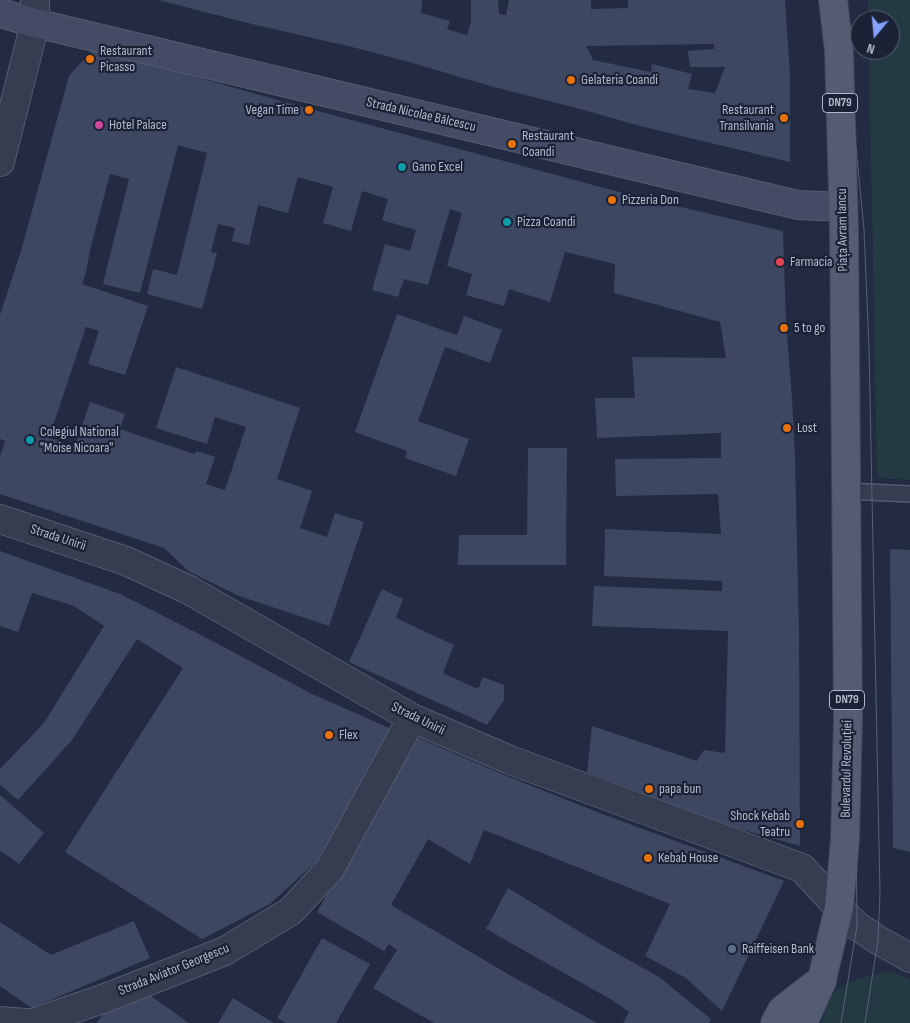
<!DOCTYPE html>
<meta charset="utf-8">
<style>
body{margin:0}
#map{position:relative;width:910px;height:1023px;overflow:hidden;background:#222b41;font-family:"Sofia Sans Condensed",sans-serif}
canvas{display:block}
.north{position:absolute;left:850px;top:10px;width:50px;height:50px;box-sizing:border-box;background:#1b2236;border:1px solid #585e72;border-radius:50%;rotate:197deg;font-size:14px;font-weight:700;line-height:20px;text-align:center;color:#b3b8cc}
.north::after{content:'';display:block;margin:auto;width:18px;height:22px;background:#84a1ff;clip-path:polygon(50% 0,100% 100%,50% 72%,0 100%)}
</style>
<div id="map">
<canvas width="910" height="1023"></canvas>
<div class="north">N</div>
</div>
<script>
const ctx = document.querySelector('canvas').getContext('2d');
ctx.lineJoin = 'round';
function fillPath(path, color) {
  ctx.fillStyle = color;
  ctx.fill(path, 'evenodd');
}
function strokePath(path, color, width, dash) {
  ctx.strokeStyle = color;
  ctx.lineWidth = width;
  ctx.lineCap = dash ? 'butt' : 'round';
  ctx.setLineDash(dash || []);
  ctx.stroke(path);
}
function label(font, color, halo, rows, align = 'center') {
  ctx.font = font + ' "Sofia Sans Condensed",sans-serif';
  ctx.lineWidth = 4.5;
  ctx.setLineDash([]);
  ctx.textBaseline = 'middle';
  ctx.strokeStyle = halo;
  ctx.fillStyle = color;
  for (const [text, x, y, turn = 0] of rows) {
    ctx.save();
    ctx.translate(x, y);
    ctx.rotate((+turn || 0) * Math.PI / 180);
    ctx.textAlign = isNaN(turn) ? turn : align;
    if (halo) ctx.strokeText(text, 0, 0);
    ctx.fillText(text, 0, 0);
    ctx.restore();
  }
}
fillPath(new Path2D(`
 M 868,0 L 910,0 L 910,480 L 877,478 L 869,50 L 890,50 L 890,20 L 868,20 Z
 M 891,972 L 900,975 L 910,980 L 910,1023 L 821,1023 C 825,1013 828,999 836,991 C 848,980 874,973 891,972 Z`), '#243a42');
fillPath(new Path2D(`
 M 158,0 L 422,0 L 421,13 L 450,21 L 447,29 L 467,35 L 471,21 L 471,0 L 498,0 L 499,14 L 506,15 L 509,0 L 591,0 L 591,9 L 628,8 L 628,0 L 785,0 L 790,74 L 790,162 L 640,126 L 584,110 L 494,87 L 409,62 L 356,48 L 252,24 ZM 714,44 L 714,49 L 688,51 L 690,67 L 725,67 L 715,93 L 688,89 L 692,74 L 652,64 L 651,72 L 593,60 L 586,46 Z
 M 94,48 L 288,103 L 638,197 L 783,231 L 786,320 L 792,398 L 795,456 L 799,633 L 800,846 L 723,824 L 587,772 L 592,726 L 697,761 L 704,750 L 725,753 L 728,631 L 592,626 L 594,586 L 722,591 L 722,581 L 604,576 L 605,529 L 721,534 L 718,494 L 616,496 L 615,459 L 721,458 L 721,433 L 597,438 L 595,398 L 635,398 L 632,357 L 726,358 L 720,322 L 614,293 L 615,264 L 565,252 L 550,302 L 509,289 L 504,306 L 466,295 L 472,274 L 447,266 L 462,213 L 450,209 L 428,285 L 404,279 L 398,297 L 372,290 L 385,244 L 410,251 L 416,230 L 382,220 L 388,199 L 362,191 L 351,231 L 323,223 L 333,187 L 298,177 L 288,213 L 258,205 L 249,245 L 232,241 L 235,228 L 218,224 L 211,252 L 217,253 L 202,309 L 147,294 L 153,269 L 177,275 L 207,153 L 178,145 L 140,293 L 103,284 L 129,179 L 110,174 L 90,250 L 86,272 L 82,284 L 148,306 L 125,375 L 88,364 L 99,331 L 86,327 L 49,438 L 75,446 L 90,402 L 125,414 L 120,429 L 195,454 L 196,451 L 215,457 L 206,484 L 225,490 L 246,427 L 215,417 L 207,444 L 156,428 L 176,367 L 300,408 L 277,479 L 312,491 L 300,528 L 327,537 L 335,513 L 364,522 L 329,626 L 239,596 L 188,571 L 164,548 L 0,494 L 0,457 L 5,441 L 0,439 L 0,315 L 21,251 L 69,76 Z
 M 397,314 L 457,335 L 464,316 L 502,330 L 490,363 L 445,347 L 418,421 L 469,439 L 456,476 L 405,458 L 407,451 L 355,432 Z
 M 528,448 L 567,448 L 566,565 L 458,565 L 459,535 L 527,535 Z
 M 890,549 L 910,550 L 910,852 L 893,848 Z
 M 0,551 L 120,594 L 203,636 L 312,694 L 394,730 L 317,861 L 270,904 L 202,939 L 65,852 L 183,668 L 137,639 L 72,740 L 18,800 L 0,785 L 0,769 L 44,723 L 104,626 L 74,606 L 32,593 L 18,632 L 0,626 Z
 M 382,589 L 403,599 L 396,618 L 454,645 L 443,673 L 478,689 L 483,677 L 504,685 L 504,700 L 487,725 L 349,662 Z
 M 416,737 L 504,775 L 605,815 L 784,881 L 722,1011 L 686,978 L 645,956 L 670,904 L 484,830 L 470,864 L 428,839 L 391,905 L 513,977 L 597,1023 L 434,1023 L 373,988 L 397,950 L 389,944 L 384,951 L 317,912 Z
 M 0,795 L 44,833 L 19,864 L 1,851 L 0,853 Z
 M 508,888 L 600,944 L 659,977 L 711,1019 L 709,1023 L 623,1023 L 629,1012 L 612,1000 L 486,929 Z
 M 134,921 L 150,958 L 32,1008 L 0,986 L 0,922 L 51,955 Z
 M 322,938 L 370,964 L 336,1023 L 286,1023 L 277,1018 Z
 M 147,993 L 189,1023 L 97,1023 L 109,1004 Z
 M 233,998 L 274,1023 L 218,1023 Z`), '#3e4762');
const service = new Path2D(`
 M 846,491 L 910,494`);
const minor = new Path2D(`
 M 0,519 L 126,561 L 189,590 L 412,718 L 510,760 L 802,868 L 839,908
 M 0,1021 L 26,1023
 M 33,1023 L 108,997 L 225,951 L 291,911 L 330,869 L 412,718`);
const tertiary = new Path2D(`
 M 0,162 L 35,23 L 35,0
 M 839,908 L 857,926 L 878,940 L 910,958`);
const secondary = new Path2D(`
 M 0,13 L 35,23 L 798,205 L 843,207`);
const primary = new Path2D(`
 M 775,1023 L 782,1010 L 822,979 L 839,908 L 845,839 L 848,718 L 844,229 L 839,51 L 833,0
 M 803,1023 L 822,981`);
strokePath(service, '#545b6f', 18);
strokePath(minor, '#545b6f', 30);
strokePath(tertiary, '#545b6f', 30);
strokePath(secondary, '#545b6f', 30);
strokePath(primary, '#40465a', 30);
strokePath(service, '#363d51', 15);
strokePath(minor, '#363d51', 28);
strokePath(tertiary, '#363d51', 28);
strokePath(secondary, '#444b64', 28);
strokePath(primary, '#545c71', 28);
strokePath(new Path2D(`
 M 826,0 L 852,229 L 853,491 L 857,926 L 841,1023
 M 842,0 L 864,230 L 869,348 L 880,893 L 878,940 L 865,1023`), '#586078', 1);
for (const [x, y, r, color] of [
 [90,59,5,"#e8710a"],
 [571,80,5,"#e8710a"],
 [309,110,5,"#e8710a"],
 [784,118,5,"#e8710a"],
 [99,125,5,"#d1479c"],
 [512,144,5,"#e8710a"],
 [402,167,5,"#0f9aa8"],
 [612,200,5,"#e8710a"],
 [507,222,5,"#0f9aa8"],
 [780,262,5,"#e0444e"],
 [784,328,5,"#e8710a"],
 [787,428,5,"#e8710a"],
 [30,440,5,"#0f9aa8"],
 [329,735,5,"#e8710a"],
 [649,789,5,"#e8710a"],
 [800,824,5,"#e8710a"],
 [648,858,5,"#e8710a"],
 [732,949,5,"#5c6f8a"]
]) {
  const dot = new Path2D();
  dot.arc(x, y, r, 0, 2 * Math.PI);
  ctx.fillStyle = color;
  ctx.fill(dot);
  strokePath(dot, '#1b2236', 2);
}
for (const [x, y, w] of [
 [840,103,35],
 [847,700,35]
]) {
  const box = new Path2D();
  box.roundRect(x - w / 2, y - 9.5, w, 19, 4);
  ctx.fillStyle = '#1b2236';
  ctx.fill(box);
  strokePath(box, '#b3b8cc', 1);
}
label('bold 12px', '#b3b8cc', null, [
 ["DN79",840,103],
 ["DN79",847,700]
]);
label('14px', '#b3b8cc', '#1b2236', [
 ["Restaurant",100,51],
 ["Picasso",100,67],
 ["Gelateria Coandi",581,80],
 ["Vegan Time",299,110,"right"],
 ["Restaurant",774,110,"right"],
 ["Transilvania",774,126,"right"],
 ["Hotel Palace",109,125],
 ["Restaurant",522,136],
 ["Coandi",522,152],
 ["Gano Excel",412,167],
 ["Pizzeria Don",622,200],
 ["Pizza Coandi",517,222],
 ["Farmacia",790,262],
 ["5 to go",794,328],
 ["Lost",797,428],
 ["Colegiul National",40,432],
 ["\"Moise Nicoara\"",40,448],
 ["Flex",339,735],
 ["papa bun",659,789],
 ["Shock Kebab",790,816,"right"],
 ["Teatru",790,832,"right"],
 ["Kebab House",658,858],
 ["Raiffeisen Bank",742,949]
], 'left');
label('14px', '#b3b8cc', '#1b2236', [
 ["Strada Nicolae Bălcescu",421,115,13],
 ["Piața Avram Iancu",843,230,-91],
 ["Strada Unirii",58,538,18],
 ["Strada Unirii",418,719,26],
 ["Bulevardul Revoluției",847,769,-89],
 ["Strada Aviator Georgescu",174,970,-22]
]);
</script>
